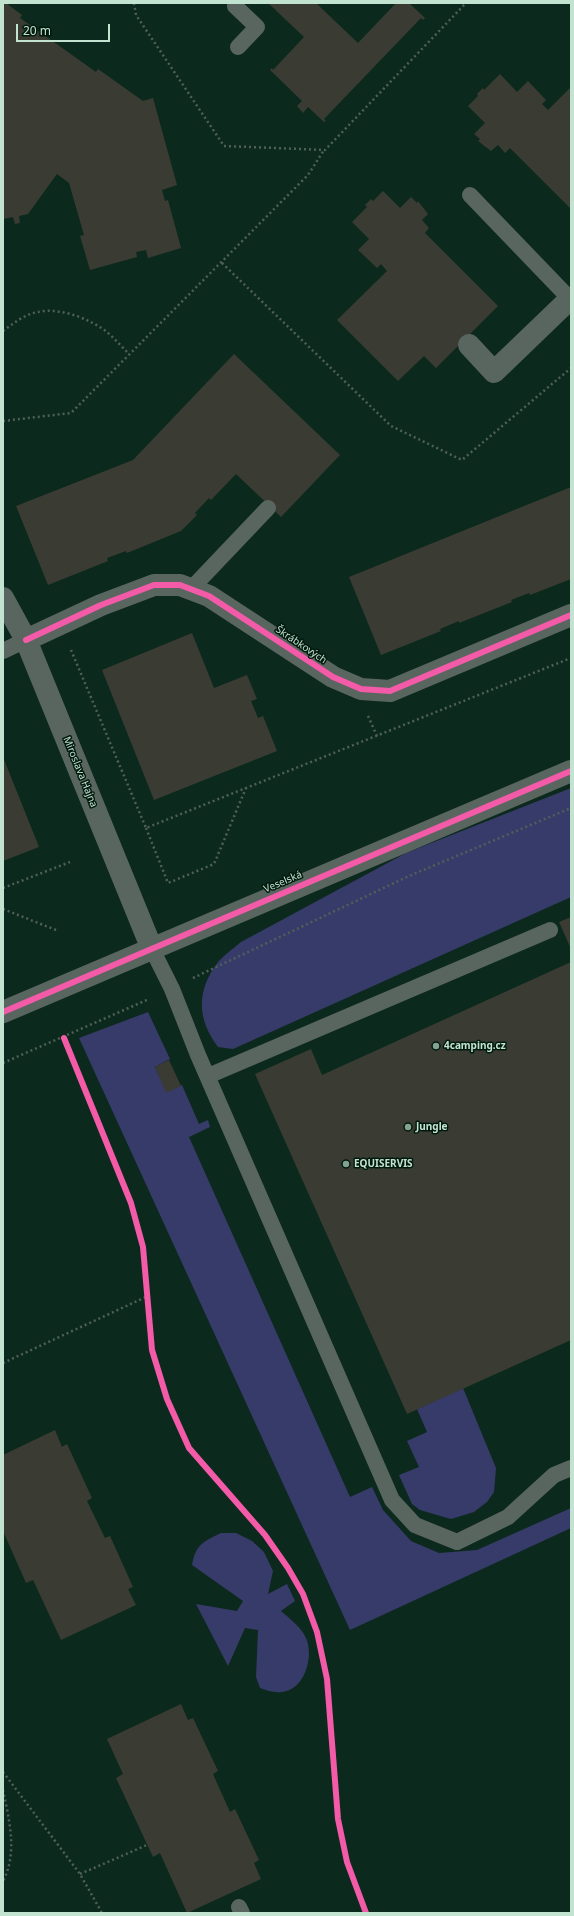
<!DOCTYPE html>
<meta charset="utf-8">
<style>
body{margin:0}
#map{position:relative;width:574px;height:1916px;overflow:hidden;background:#0c291d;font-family:"Noto Sans",sans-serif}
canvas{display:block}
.frame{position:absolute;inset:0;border:4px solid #c3e3d1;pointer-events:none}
.scale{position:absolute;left:16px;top:24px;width:94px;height:18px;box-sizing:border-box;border:2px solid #c3e3d1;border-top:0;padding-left:5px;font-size:12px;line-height:14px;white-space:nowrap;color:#c3e3d1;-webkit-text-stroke:3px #00190d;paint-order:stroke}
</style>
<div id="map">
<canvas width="574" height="1916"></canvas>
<div class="frame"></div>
<div class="scale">20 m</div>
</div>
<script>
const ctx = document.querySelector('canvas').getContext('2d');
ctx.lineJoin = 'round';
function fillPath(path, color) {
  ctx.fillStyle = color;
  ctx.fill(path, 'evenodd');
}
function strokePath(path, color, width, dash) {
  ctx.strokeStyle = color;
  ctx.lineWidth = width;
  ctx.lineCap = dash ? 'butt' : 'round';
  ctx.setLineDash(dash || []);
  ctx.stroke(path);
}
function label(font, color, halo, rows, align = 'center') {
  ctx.font = font + ' "Noto Sans",sans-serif';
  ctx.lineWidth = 3;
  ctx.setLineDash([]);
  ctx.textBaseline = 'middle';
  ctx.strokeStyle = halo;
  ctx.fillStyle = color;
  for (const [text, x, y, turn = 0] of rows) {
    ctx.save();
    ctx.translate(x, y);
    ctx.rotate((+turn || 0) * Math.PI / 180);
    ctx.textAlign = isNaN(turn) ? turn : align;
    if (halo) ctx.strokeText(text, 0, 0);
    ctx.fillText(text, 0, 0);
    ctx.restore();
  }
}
fillPath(new Path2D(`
 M 571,788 L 571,897 L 233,1049 L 218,1047 C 197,1019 196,991 218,962 C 224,955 234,948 241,942 L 406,853 Z
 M 148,1012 L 170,1059 L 155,1067 L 166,1091 L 182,1085 L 199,1124 L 208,1120 L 210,1127 L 189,1137 L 350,1497 L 372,1487 L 383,1510 L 411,1541 L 439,1553 L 477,1550 L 571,1508 L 571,1528 L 350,1630 L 79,1038 Z
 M 463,1388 L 496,1468 L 494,1492 L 487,1502 L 474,1512 L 451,1519 L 420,1510 L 412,1504 L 399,1475 L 419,1467 L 407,1441 L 427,1432 L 417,1409 Z
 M 221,1533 L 236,1533 L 252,1541 L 264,1552 L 273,1571 L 268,1594 L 287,1584 L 295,1601 L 281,1611 C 290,1619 301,1627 306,1638 C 313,1654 307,1679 293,1688 C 282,1695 270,1692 260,1688 L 256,1677 L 258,1630 L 245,1628 L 228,1666 L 196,1604 L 237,1611 L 243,1601 L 192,1565 C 196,1544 203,1542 221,1533 Z`), '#373b6a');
fillPath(new Path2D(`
 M 3,3 L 6,3 L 22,15 L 20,18 L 96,72 L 98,69 L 143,101 L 153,98 L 177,185 L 162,190 L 165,201 L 168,200 L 181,248 L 148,258 L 146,250 L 136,252 L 137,257 L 90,270 L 80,236 L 84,235 L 69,183 L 57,174 L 28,214 L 19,216 L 20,223 L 15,224 L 13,217 L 3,219 Z
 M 268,3 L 316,3 L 358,43 L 396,3 L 409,3 L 425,18 L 423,20 L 421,18 L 324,119 L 326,121 L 324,122 L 308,107 L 303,113 L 297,106 L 302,101 L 270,70 L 272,68 L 273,70 L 304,37 Z
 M 500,74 L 517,92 L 528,81 L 546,100 L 542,104 L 548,110 L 571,87 L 571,209 L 510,148 L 505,153 L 498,145 L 491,151 L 478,141 L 480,139 L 474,134 L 485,123 L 468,106 L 478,96 L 477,94 L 483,88 L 484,90 Z
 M 383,191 L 400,208 L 411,197 L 417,203 L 418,201 L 428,214 L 422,220 L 429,228 L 425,233 L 498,306 L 436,368 L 424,356 L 398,381 L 337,320 L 387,271 L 381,264 L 377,268 L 358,250 L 369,239 L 352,222 L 367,207 L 365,205 L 371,199 L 373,201 Z
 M 234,354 L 340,455 L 281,517 L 236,474 L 211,500 L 209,498 L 195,513 L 197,515 L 181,531 L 127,553 L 126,551 L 107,558 L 108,561 L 48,585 L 16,506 L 133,460 Z
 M 571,487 L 571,579 L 530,595 L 529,593 L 511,600 L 512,602 L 459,623 L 459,621 L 440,629 L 441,631 L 381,655 L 349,577 Z
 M 192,633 L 214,688 L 247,675 L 257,699 L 251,701 L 258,718 L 263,716 L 277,751 L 154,800 L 102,670 Z
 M 3,757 L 39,847 L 3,861 Z
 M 571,917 L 571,949 L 559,922 Z
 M 571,962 L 571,1340 L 407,1414 L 255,1074 L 311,1049 L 322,1075 Z
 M 169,1060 L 181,1086 L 166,1093 L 155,1067 Z
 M 55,1430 L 62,1447 L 67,1444 L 92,1498 L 87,1501 L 105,1538 L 110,1536 L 133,1587 L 128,1589 L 136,1605 L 61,1640 L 33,1580 L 26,1583 L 3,1531 L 3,1455 Z
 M 181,1704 L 188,1720 L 193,1718 L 218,1771 L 213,1774 L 230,1812 L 235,1809 L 259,1860 L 254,1863 L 261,1879 L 187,1913 L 160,1853 L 153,1857 L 116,1778 L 123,1774 L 107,1739 Z`), '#3a3c33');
strokePath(new Path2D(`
 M 134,3 L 136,15 L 224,146 L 325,150 L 466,3
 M 222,263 L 391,426 L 462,460 L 571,368
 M 3,331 C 14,323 25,314 38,312 C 60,307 90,319 107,332 C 115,339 122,347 129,354
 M 3,421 L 71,413 L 308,175 L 324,150
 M 71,650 L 146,828 L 571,658
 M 368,716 L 377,736
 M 146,828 L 168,883 L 214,864 L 246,788
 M 3,888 L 70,862
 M 3,909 L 56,930
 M 193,978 L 409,876 L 571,808
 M 3,1063 L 149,999
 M 3,1363 L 148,1296
 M 3,1772 L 80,1874 L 102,1913
 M 3,1790 C 9,1819 18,1853 3,1881
 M 80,1874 L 147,1845`), '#506058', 2.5, [2, 3]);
strokePath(new Path2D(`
 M 237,3 L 235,6 L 257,27 L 238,47
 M 470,195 L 570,299
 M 191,589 L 268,508
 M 3,651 L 26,640
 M 152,949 L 172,989 L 198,1055 L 392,1500 L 415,1525 L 457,1542 L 508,1517 L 554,1475 L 571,1468
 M 208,1076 L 550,930
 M 239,1907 L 242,1913`), '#59665f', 16);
strokePath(new Path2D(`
 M 469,345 L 494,372 L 571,298
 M 3,598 L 26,640 L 152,949
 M 26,640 L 101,605 L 154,585 L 180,585 L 209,596 L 333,677 L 361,689 L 390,691 L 571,615`), '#59665f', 22);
strokePath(new Path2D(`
 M 3,1012 L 571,771`), '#59665f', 22);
strokePath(new Path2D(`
 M 26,640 L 101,605 L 154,585 L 180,585 L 209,596 L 333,677 L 361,689 L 390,691 L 571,615
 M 3,1012 L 571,771
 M 64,1038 L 131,1203 L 143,1247 L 152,1350 L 167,1399 L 189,1448 L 265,1535 L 288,1568 L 303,1594 L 317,1632 L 327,1679 L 338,1819 L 347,1862 L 366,1913`), '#f35aa7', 6);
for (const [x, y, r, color] of [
 [436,1046,4,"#83a292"],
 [408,1127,4,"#83a292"],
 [346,1164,4,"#83a292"]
]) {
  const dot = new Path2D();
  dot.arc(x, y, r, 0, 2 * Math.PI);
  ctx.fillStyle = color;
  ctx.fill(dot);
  strokePath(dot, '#00190d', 1.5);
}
label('10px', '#c3e3d1', '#00190d', [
 ["Škrábkových",301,645,34],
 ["Miroslava Hajna",80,772,68],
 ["Veselská",283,882,-23]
]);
label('bold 10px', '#c3e3d1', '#00190d', [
 ["4camping.cz",444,1046],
 ["Jungle",416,1127],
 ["EQUISERVIS",354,1164]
], 'left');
</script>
